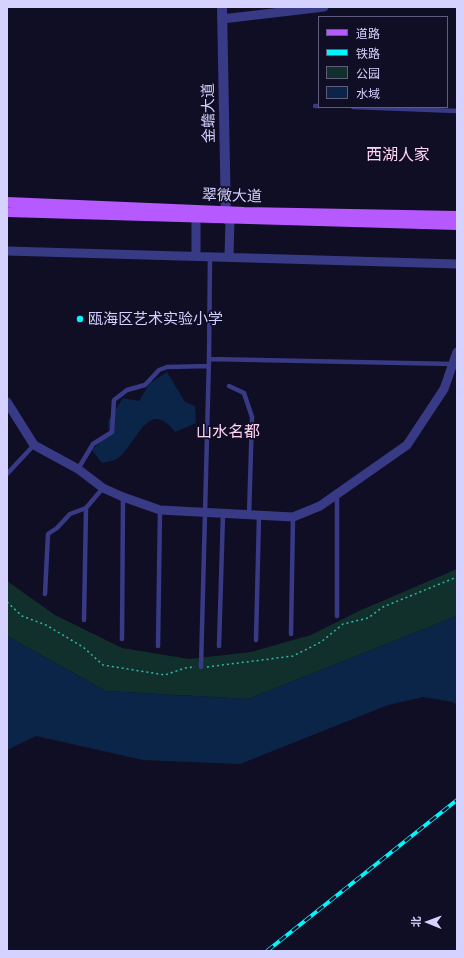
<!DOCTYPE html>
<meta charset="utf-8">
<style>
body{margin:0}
#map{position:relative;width:464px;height:958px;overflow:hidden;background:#100e25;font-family:Mulish,"Noto Sans SC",sans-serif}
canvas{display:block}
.frame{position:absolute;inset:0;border:8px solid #d5d2ff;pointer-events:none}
.legend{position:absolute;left:318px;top:16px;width:130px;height:92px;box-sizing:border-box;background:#100e25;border:1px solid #5f5c7c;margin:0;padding:5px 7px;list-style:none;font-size:12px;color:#d5d2ff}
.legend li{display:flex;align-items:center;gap:8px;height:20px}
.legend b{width:20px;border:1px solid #5f5c7c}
.north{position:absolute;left:408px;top:902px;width:40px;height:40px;-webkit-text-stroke:3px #100e25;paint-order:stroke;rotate:271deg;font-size:11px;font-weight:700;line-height:16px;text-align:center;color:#d5d2ff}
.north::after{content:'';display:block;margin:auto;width:14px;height:18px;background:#d5d2ff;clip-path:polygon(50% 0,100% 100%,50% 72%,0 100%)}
</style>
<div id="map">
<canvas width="464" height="958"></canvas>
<div class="frame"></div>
<ul class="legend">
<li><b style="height:5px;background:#b659ff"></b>道路</li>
<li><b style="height:5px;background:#00f5fd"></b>铁路</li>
<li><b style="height:11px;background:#11302c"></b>公园</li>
<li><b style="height:11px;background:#0a2548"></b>水域</li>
</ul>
<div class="north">北</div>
</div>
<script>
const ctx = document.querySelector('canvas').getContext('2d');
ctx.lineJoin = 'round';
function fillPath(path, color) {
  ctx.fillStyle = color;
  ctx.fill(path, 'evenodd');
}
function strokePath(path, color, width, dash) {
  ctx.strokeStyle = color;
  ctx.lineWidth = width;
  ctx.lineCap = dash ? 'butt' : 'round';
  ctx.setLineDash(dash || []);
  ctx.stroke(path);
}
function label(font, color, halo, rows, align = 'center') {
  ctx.font = font + ' Mulish,"Noto Sans SC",sans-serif';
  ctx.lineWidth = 3.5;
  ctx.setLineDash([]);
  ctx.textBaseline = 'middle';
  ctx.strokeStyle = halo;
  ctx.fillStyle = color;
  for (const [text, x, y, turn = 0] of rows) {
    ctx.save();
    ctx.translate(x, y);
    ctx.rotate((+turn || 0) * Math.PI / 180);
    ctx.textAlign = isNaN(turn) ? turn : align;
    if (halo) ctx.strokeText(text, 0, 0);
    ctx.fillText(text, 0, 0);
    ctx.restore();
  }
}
fillPath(new Path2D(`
 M 457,569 L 457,616 L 248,699 L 106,691 L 7,636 L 7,581 L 55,615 L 122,648 L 189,659 L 251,652 L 311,635 L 359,611 Z`), '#11302c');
fillPath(new Path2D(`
 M 167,372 L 185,402 L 195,406 L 196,423 L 175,432 C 148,396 137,444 117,459 C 113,461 106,462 102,463 L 92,450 L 109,433 L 108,421 L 123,398 L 139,401 L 150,383 Z
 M 457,616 L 457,705 L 453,702 L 423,697 L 388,705 L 240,764 L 143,760 L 36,736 L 7,750 L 7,636 L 106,691 L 248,699 Z`), '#0a2548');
strokePath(new Path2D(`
 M 7,602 L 22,616 L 46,625 L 83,647 L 103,665 L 165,675 L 185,668 L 195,667
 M 207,667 L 293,656 L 321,642 L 343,624 L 368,618 L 383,607 L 457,577`), '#2bbaa8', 1.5, [2, 3]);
strokePath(new Path2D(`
 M 315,106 L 319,106
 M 353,107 L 457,111
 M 210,257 L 209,359 L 453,364
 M 229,386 L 244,393 L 252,417 L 249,516
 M 78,469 L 93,444 L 112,432 L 114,400 L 127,390 L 145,385 L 159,370 L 167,367 L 209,366
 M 7,474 L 34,445
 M 45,594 L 48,534 L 57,528 L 70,514 L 86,508
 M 337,616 L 337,494
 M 84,620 L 86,508 L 103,488
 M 291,634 L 293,517
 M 122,639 L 123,497
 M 256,640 L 259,516
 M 158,646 L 160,510
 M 219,646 L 223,514
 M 201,667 L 209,359`), '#383a86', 4.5);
strokePath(new Path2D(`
 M 222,19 L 324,7
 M 7,251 L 457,264
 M 196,256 L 196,218
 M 229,257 L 230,219
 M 7,402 L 34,445 L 78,469 L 103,488 L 123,497 L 160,510 L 293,517 L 320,506 L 407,445 L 444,389 L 457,352`), '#383a86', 9);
strokePath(new Path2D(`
 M 222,7 L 226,219`), '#383a86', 10);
strokePath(new Path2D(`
 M 7,202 L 244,212 L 457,216
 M 7,212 L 457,225`), '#b659ff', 10);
const rail = new Path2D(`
 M 267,951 L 457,800`);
strokePath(rail, '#00f5fd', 4);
strokePath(rail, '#100e25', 2.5, [8]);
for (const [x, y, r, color] of [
 [80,319,4,"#00f5fd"]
]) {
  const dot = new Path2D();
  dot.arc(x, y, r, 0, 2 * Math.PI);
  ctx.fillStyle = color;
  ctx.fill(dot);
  strokePath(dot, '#100e25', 1.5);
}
label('15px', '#d5d2ff', '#100e25', [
 ["金蟾大道",209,113,-91],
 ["翠微大道",232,196,2]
]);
label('15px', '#d5d2ff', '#100e25', [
 ["瓯海区艺术实验小学",88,319]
], 'left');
label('16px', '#ffd4f2', '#100e25', [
 ["西湖人家",398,155],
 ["山水名都",228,432]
]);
</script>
